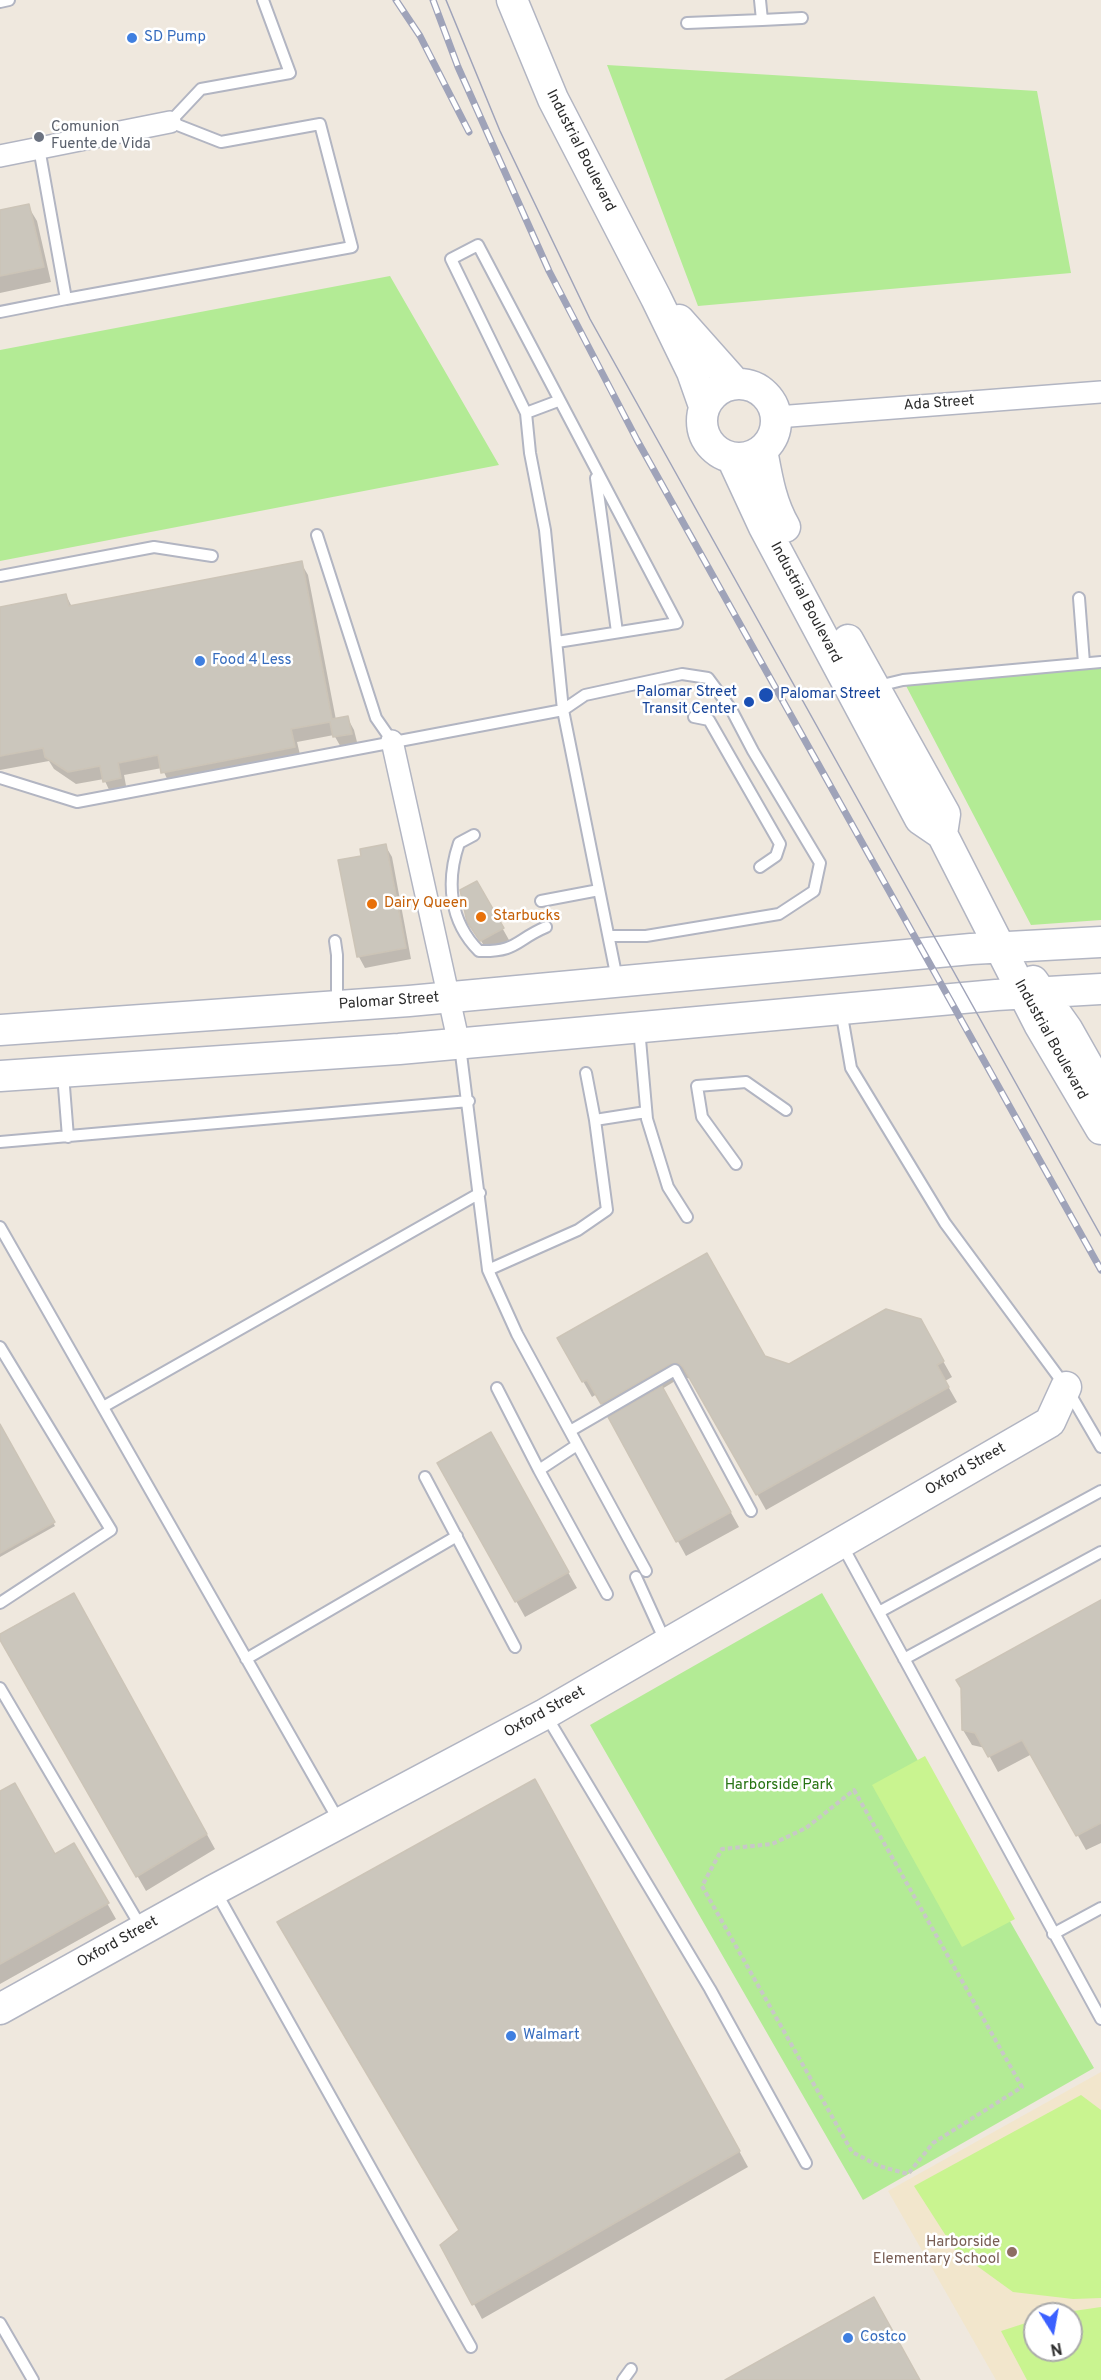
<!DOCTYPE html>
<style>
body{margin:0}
#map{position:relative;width:1101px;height:2380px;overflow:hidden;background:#efe8de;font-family:Overpass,sans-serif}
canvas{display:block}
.north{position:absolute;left:1023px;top:2302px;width:60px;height:60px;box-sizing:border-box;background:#fff;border:2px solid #ababab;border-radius:50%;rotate:169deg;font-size:16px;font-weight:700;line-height:24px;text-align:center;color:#2d2d2d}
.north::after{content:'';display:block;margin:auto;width:21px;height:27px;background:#3b60ff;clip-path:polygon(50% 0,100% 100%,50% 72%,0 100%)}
</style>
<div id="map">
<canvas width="1101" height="2380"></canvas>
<div class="north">N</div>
</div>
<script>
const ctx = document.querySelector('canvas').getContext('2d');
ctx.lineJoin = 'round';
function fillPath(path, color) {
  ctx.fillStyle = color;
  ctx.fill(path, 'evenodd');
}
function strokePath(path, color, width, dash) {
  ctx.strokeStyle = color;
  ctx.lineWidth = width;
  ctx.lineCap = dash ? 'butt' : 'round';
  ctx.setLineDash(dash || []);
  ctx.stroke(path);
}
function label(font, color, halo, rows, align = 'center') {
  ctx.font = font + ' Overpass,sans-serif';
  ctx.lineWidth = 5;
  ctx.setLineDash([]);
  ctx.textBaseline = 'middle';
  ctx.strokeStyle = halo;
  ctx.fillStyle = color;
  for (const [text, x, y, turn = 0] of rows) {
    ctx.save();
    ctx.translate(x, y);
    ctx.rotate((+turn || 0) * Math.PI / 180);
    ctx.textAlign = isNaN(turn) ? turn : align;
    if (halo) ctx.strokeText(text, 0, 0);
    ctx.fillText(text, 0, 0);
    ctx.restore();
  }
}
fillPath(new Path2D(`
 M 1101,2072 L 1101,2380 L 996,2380 L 888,2191 ZM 1035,2314 L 1071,2314 L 1071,2350 L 1035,2350 Z`), '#f2e6cc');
fillPath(new Path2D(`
 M 607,65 L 1037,91 L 1071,273 L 698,306 Z
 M 390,276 L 499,465 L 0,561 L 0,350 Z
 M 1101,667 L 1101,920 L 1031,925 L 903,680 Z
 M 822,1593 L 1094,2068 L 863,2200 L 590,1725 Z`), '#b3eb95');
fillPath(new Path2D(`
 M 925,1756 L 1015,1919 L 962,1947 L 872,1785 Z
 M 1081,2095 L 1101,2110 L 1101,2298 L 1073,2299 L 1013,2292 L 955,2250 L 914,2186 Z
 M 1101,2307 L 1101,2380 L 1027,2380 L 1001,2331 L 1035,2320 L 1035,2350 L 1071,2350 L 1071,2314 L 1053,2314 Z`), '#c9f490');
fillPath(new Path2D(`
 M 28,206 L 37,221 L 51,282 L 0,293 L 0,212 Z
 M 301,563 L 308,575 L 336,720 L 347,717 L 354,730 L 358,746 L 342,749 L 334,735 L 297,742 L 301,759 L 170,785 L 162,768 L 124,775 L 127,791 L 111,794 L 104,779 L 76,784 L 54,769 L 49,761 L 0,770 L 0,608 L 66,595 L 72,607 Z
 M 385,845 L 392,857 L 411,959 L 365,968 L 359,957 L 340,861 L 363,857 Z
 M 477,883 L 509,940 L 488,952 L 476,933 Z
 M 920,1320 L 952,1377 L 945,1381 L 957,1402 L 766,1510 L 694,1382 L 688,1378 L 680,1378 L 662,1389 L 739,1527 L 686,1556 L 597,1394 L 592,1397 L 559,1339 L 765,1357 L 790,1365 Z
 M 0,1427 L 55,1526 L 0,1557 Z
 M 490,1434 L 577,1588 L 525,1617 L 439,1463 Z
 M 1101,1601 L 1101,1843 L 1086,1850 L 1032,1754 L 998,1772 L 985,1748 L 972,1745 L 963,1730 Z
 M 83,1610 L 215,1849 L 146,1891 L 0,1637 Z
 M 0,1793 L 55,1855 L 74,1845 L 116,1919 L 0,1984 Z
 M 543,1796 L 748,2167 L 482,2319 L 442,2245 L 461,2231 Z`), '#0003');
const building = new Path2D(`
 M 29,204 L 44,267 L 0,276 L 0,210 Z
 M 302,561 L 332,719 L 348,716 L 352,734 L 333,737 L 330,722 L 291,729 L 295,747 L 161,773 L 158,755 L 118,763 L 121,778 L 103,782 L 100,766 L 68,772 L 45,757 L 43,748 L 0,756 L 0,607 L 66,594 L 69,606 Z
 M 386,844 L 406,948 L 357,957 L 338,860 L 361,856 L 360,849 Z
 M 477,881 L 504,928 L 480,941 L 467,922 L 460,890 Z
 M 707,1253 L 765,1356 L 789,1364 L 886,1309 L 921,1319 L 944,1361 L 937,1365 L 949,1387 L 756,1495 L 683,1367 L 678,1363 L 671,1364 L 601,1404 L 587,1380 L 582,1382 L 557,1338 Z
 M 662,1386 L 731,1512 L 676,1542 L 608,1417 Z
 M 0,1424 L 55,1522 L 0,1553 Z
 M 491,1432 L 569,1572 L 515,1602 L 437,1463 Z
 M 74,1593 L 207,1834 L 136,1877 L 0,1640 L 0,1634 Z
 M 1101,1600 L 1101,1823 L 1076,1836 L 1022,1740 L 988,1757 L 975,1733 L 962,1730 L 961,1688 L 956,1680 Z
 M 535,1779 L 740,2151 L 472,2305 L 440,2245 L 459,2230 L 277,1922 Z
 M 15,1783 L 55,1854 L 74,1843 L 109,1903 L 0,1964 L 0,1791 Z
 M 874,2297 L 920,2380 L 725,2380 Z`);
fillPath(building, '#cbc6bc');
strokePath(building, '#ccc4b7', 1.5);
const lane = new Path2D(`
 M 0,2 L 9,0
 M 762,20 L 802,18
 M 687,23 L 762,20 L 760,0
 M 39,148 L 66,299 L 352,247 L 320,124 L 221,142 L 170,122 L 201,89 L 290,73 L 263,0
 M 0,312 L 66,299
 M 526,413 L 558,401
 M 596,478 L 617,632
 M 317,535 L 376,718 L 392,741
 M 0,576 L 154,547 L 212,556
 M 1079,598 L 1084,663
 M 557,642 L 677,623 L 478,245 L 451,259 L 526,413 L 530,453 L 545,530 L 563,710 L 617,979
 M 878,686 L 903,680 L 1101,662
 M 694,717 L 709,720 L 780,844 L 776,856 L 760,867
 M 0,778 L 77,802 L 563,710 L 585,695 L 682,674 L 708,678 L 731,709 L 753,751 L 820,863 L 814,891 L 779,914 L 646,936 L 609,936
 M 474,835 L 459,843 C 446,881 449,921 479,951 C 518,952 515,940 546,927
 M 541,901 L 599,890
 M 335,941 L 337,955 L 337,1003
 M 841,1010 L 851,1068 L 945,1223 L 1066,1387 L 1101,1447
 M 639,1028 L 647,1119 L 668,1187 L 687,1217
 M 460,1046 L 488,1270 L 578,1230 L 607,1210 L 595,1120
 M 586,1073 L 595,1120 L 646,1112
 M 63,1074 L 68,1137
 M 0,1142 L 469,1101
 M 736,1164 L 702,1117 L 697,1086 L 746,1082 L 786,1110
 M 0,1227 L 339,1821
 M 488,1270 L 517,1334 L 646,1571
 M 0,1347 L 111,1530 L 0,1603
 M 497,1388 L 539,1470 L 577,1445
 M 103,1407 L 480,1193
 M 570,1431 L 675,1370 L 751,1511
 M 539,1470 L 607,1594
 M 425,1477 L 515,1647
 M 842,1545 L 1101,2019
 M 636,1577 L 666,1643
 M 879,1612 L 1101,1491
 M 246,1659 L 457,1536
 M 904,1659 L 1101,1552
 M 0,1688 L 141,1927
 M 547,1717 L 710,1989 L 806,2163
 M 216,1892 L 471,2347
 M 1053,1934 L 1101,1908
 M 0,2323 L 33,2380
 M 623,2380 L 631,2369`);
const street = new Path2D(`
 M 0,156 L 170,122
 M 777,417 L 1101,392
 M 392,741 L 459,1044`);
const secondary = new Path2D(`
 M 512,0 L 553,99 L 656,298 L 692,372 L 704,406
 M 679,320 L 735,383
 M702 421a37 37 0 1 1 74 0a37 37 0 1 1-74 0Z
 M 762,450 C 767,477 771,503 785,527
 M 732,458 L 764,527 L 920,819 L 942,834 L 1039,1024 L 1101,1129
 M 848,640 L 945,814 L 942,834
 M 1033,981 L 1067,1029 L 1101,1089
 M 0,1030 L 409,1001 L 971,949 L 1101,942
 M 0,1076 L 399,1049 L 996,995 L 1101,989
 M 0,2009 L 214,1890 L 545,1714 L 1050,1422 L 1066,1387`);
strokePath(lane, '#b2b5c2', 14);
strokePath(street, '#b2b5c2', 24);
strokePath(secondary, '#b2b5c2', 33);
strokePath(new Path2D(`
 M 854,1790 L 1022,2087 L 933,2143 L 908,2174 L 879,2166 L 852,2152 L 702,1886 L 722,1849 L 772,1844 L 806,1828 Z`), '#c8c8c8', 4, [4.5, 3]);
strokePath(lane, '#fff', 10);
strokePath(street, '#fff', 21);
strokePath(secondary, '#fff', 30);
strokePath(new Path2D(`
 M 446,0 L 500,131 L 590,319 L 1101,1236`), '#9fa3b9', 1.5);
const rail = new Path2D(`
 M 396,0 L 420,36 L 469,132
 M 433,0 L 458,67 L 549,271 L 637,440 L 1101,1270`);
strokePath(rail, '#9fa3b9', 7);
strokePath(rail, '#fff', 4.5, [14]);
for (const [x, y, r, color] of [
 [132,38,6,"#3f7fe0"],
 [39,137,6,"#6b7280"],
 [200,661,6,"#3f7fe0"],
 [766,695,8,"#1a4fb4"],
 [749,702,6,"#1a4fb4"],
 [372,904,6,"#e8710a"],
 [481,917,6,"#e8710a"],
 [511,2036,6,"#3f7fe0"],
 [1012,2252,6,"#8d6e63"],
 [848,2338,6,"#3f7fe0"]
]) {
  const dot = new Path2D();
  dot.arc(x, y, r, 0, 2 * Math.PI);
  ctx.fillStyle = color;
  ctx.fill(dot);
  strokePath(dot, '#fff', 2);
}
label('15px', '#366cbe', '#fff', [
 ["SD Pump",144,38],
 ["Food 4 Less",212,661],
 ["Walmart",523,2036],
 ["Costco",860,2338]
], 'left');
label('15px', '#5b616d', '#fff', [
 ["Comunion",51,128],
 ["Fuente de Vida",51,145]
], 'left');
label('15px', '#2d2d2d', '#fff', [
 ["Industrial Boulevard",580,151,63],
 ["Ada Street",939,404,-4],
 ["Industrial Boulevard",805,603,62],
 ["Palomar Street",389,1002,-4],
 ["Industrial Boulevard",1050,1040,61],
 ["Oxford Street",966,1470,-30],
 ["Oxford Street",545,1713,-29],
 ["Oxford Street",118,1943,-29]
]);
label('15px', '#164399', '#fff', [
 ["Palomar Street",737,693],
 ["Transit Center",737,710],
 ["Palomar Street",780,695,"left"]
], 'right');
label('15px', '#c56008', '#fff', [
 ["Dairy Queen",384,904],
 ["Starbucks",493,917]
], 'left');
label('15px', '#277413', '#fff', [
 ["Harborside Park",779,1786]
]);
label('15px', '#785e54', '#fff', [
 ["Harborside",1000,2243],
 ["Elementary School",1000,2260]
], 'right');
</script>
